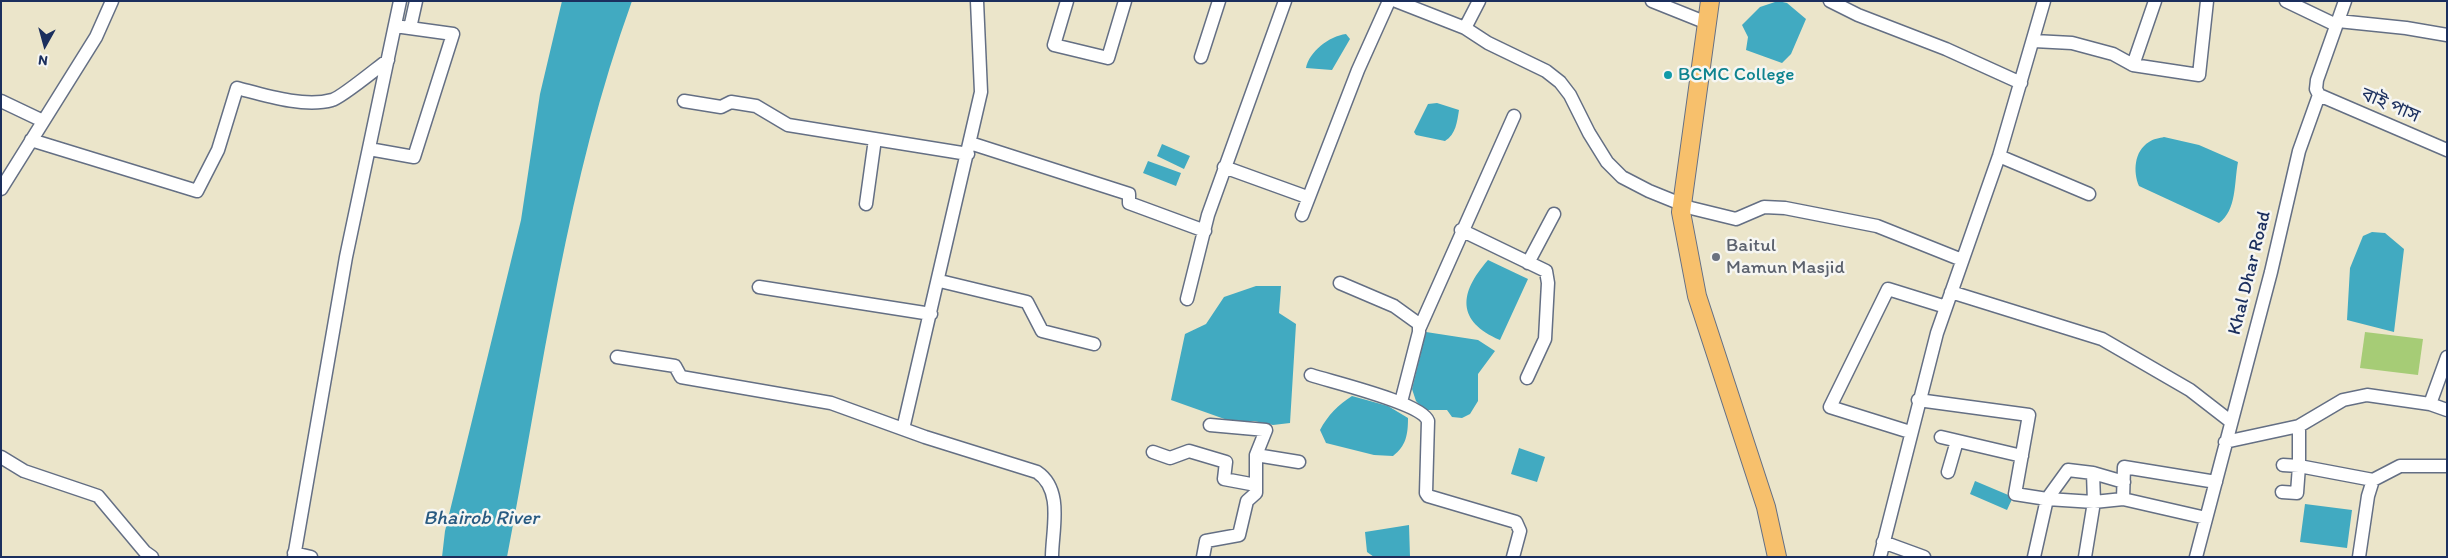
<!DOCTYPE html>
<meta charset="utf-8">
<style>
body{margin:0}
#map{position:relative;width:2448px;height:558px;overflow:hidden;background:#ebe5ca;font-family:Itim,sans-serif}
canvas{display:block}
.frame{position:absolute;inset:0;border:2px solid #1b2f5e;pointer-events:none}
.north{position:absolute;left:20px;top:20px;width:50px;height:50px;-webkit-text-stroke:4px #f6f6f2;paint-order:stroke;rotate:187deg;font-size:14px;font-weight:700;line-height:20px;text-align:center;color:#1b2f5e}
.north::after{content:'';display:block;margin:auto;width:18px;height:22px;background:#1b2f5e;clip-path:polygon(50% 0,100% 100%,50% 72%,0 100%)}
</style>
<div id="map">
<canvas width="2448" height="558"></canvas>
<div class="frame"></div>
<div class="north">N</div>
</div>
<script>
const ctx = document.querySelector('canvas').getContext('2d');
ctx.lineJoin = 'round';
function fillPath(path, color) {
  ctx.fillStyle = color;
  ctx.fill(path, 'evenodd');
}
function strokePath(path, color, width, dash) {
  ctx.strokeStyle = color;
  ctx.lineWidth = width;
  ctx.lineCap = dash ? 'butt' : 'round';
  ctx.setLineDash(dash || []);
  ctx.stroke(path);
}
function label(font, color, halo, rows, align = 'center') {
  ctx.font = font + ' Itim,"Noto Sans Bengali",sans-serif';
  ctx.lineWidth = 5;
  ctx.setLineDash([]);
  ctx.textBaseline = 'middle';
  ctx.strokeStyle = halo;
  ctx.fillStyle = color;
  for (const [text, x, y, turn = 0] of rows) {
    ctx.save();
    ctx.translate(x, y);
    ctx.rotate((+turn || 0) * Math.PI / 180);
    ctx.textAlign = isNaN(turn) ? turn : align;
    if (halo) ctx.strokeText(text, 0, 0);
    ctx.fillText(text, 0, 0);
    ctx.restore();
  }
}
fillPath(new Path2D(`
 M 2365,332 L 2423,339 L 2418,375 L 2360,368 Z`), '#a6cc76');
fillPath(new Path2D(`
 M 562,1 L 632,1 C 567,180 543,371 507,557 L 442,557 L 445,531 L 521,220 L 540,94 Z
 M 1778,1 L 1787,3 L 1806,19 L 1791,54 L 1782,63 L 1746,50 L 1748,37 L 1742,25 L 1760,7 Z
 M 1346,34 L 1350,39 L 1332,70 L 1306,68 C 1309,52 1329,36 1346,34 Z
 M 1437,103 L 1459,110 C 1457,122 1456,134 1445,141 L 1416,135 L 1414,132 L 1428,104 Z
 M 2164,137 L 2199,145 L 2238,162 C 2234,183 2237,210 2219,223 L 2139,186 C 2133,172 2134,151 2149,142 C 2153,139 2160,138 2164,137 Z
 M 1162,144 L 1190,156 L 1184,169 L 1157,156 Z
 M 1148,161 L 1181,173 L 1176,186 L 1143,173 Z
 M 2372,232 L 2385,233 L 2404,249 L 2394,332 L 2347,320 L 2350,268 L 2363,236 Z
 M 1488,260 L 1528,279 L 1500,340 C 1456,321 1459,293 1488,260 Z
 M 1256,286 L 1281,286 L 1279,313 L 1296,324 L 1290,423 L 1273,425 L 1254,421 L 1233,422 L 1171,400 L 1185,334 L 1206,324 L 1224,297 Z
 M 1426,332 L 1478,340 L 1495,351 L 1478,374 L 1478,401 L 1470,414 L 1462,418 L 1452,417 L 1447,410 L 1424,410 L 1416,401 L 1412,389 Z
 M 1352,396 L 1388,406 L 1408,418 C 1408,435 1406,446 1393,456 L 1374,455 L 1326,443 L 1320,430 C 1328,415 1338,405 1352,396 Z
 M 1519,448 L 1545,457 L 1537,482 L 1511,474 Z
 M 1975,481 L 2013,497 L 2007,510 L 1970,494 Z
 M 2305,504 L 2352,510 L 2347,548 L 2300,542 Z
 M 1409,525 L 1410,557 L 1374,557 L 1367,552 L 1365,532 Z`), '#41aac1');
const minor = new Path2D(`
 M 1067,1 L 1054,45 L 1108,58 L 1125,1
 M 1396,1 L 1465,28 L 1488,43 L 1546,71 L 1560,82 L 1570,95 L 1589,133 L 1607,162 L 1622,177 L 1649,191 L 1691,208 L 1736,219 L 1764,207 L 1785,208 L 1877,226 L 1962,260
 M 1652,1 L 1707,23
 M 1830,1 L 1858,15 L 1946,49 L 2021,83
 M 2286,1 L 2336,25
 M 2338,21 L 2406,28 L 2447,35
 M 410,28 L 416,1
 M 1465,28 L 1479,1
 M 2034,41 L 2072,43 L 2113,54 L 2133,65 L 2199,75 L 2207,1
 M 1201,57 L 1219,1
 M 2133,65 L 2155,1
 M 2319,95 L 2447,150
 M 1,101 L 43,121
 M 684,101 L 721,107 L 731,102 L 756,106 L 788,125 L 968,154
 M 31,140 L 197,191 L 218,150 L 237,88 C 264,95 304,108 332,100 C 341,98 377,68 388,60
 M 970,143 L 1129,194 L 1129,203 L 1205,231
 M 369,149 L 414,157 L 453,34 L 395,26
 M 1999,156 L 2089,194
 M 1224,167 L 1307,197
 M 1,189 L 96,37 L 112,1
 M 866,204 L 875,139
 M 1302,215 L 1358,70 L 1389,1
 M 1461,230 L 1546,271 L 1548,283 L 1545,339 L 1527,378
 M 1528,263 L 1554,214
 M 944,282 L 1027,302 L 1042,331 L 1094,344
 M 1340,283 L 1394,306 L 1419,324 L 1419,332 L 1401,402
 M 759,287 L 931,314
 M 1951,292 L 2102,339 L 2190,390 L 2230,421
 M 1187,299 L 1208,215 L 1285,1
 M 1420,327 L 1514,116
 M 617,357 L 675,366 L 681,377 L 831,403 L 925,437 L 1037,472 C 1064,490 1052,530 1052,557
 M 1311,375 C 1332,382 1422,403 1428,421 L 1426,493 L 1428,496 L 1516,522 L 1520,531 L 1513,557
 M 1918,400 L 2029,415 L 2015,494 L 2047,499 L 2034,557
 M 2430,404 L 2447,357
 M 1210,425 L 1266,430 L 1256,455
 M 2299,426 L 2299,466 L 2373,480
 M 903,429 L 981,92 L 977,1
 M 1910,432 L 1830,407 L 1888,289 L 1946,307
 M 1941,437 L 2022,456
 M 2225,442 L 2299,426 L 2343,400 L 2367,395 L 2430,404 L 2447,410
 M 1153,452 L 1170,458 L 1189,451 L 1226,462 L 1224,479 L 1256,485
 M 1,457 L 24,471 L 98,496 L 145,552 L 152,557
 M 1948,472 L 1957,441
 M 2093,473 L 2124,482
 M 2282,492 L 2297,493 L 2299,466 L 2283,465
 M 2047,499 L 2094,502 L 2123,499 L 2206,518
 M 2047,499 L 2068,470 L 2093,473 L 2094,502 L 2085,557
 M 2123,499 L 2124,467 L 2216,482
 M 1883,542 L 1924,557
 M 294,553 L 311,557
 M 294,557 L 346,257 L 400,1
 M 1203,557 L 1206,541 L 1239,535 L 1247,501 L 1256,493 L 1256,455 L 1299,462
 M 1880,557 L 1937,333 L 1999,156 L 2044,1
 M 2196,557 L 2271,272 L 2299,151 L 2319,95 L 2316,89 L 2317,80 L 2345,1
 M 2359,557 L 2368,496 L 2373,480 L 2400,466 L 2447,466`);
const highway = new Path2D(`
 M 1710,1 L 1681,212 L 1697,296 L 1766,507 L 1777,557`);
strokePath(minor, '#646f84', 15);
strokePath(highway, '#646f84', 20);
strokePath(minor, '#fff', 12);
strokePath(highway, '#f7c06c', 18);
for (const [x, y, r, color] of [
 [1668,75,5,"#0f9aa8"],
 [1716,257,5,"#6b7280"]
]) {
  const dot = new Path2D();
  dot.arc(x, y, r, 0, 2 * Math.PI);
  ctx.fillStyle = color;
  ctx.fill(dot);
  strokePath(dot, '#f6f6f2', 2);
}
label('19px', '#0d838f', '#f6f6f2', [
 ["BCMC College",1678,75]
], 'left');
label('19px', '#1b2f5e', '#f6f6f2', [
 ["বাই পাস",2390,106,23],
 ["Khal Dhar Road",2250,273,-76]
]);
label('19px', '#5b616d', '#f6f6f2', [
 ["Baitul",1726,246],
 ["Mamun Masjid",1726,268]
], 'left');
label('italic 20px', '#285a81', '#f6f6f2', [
 ["Bhairob River",481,519]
]);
</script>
